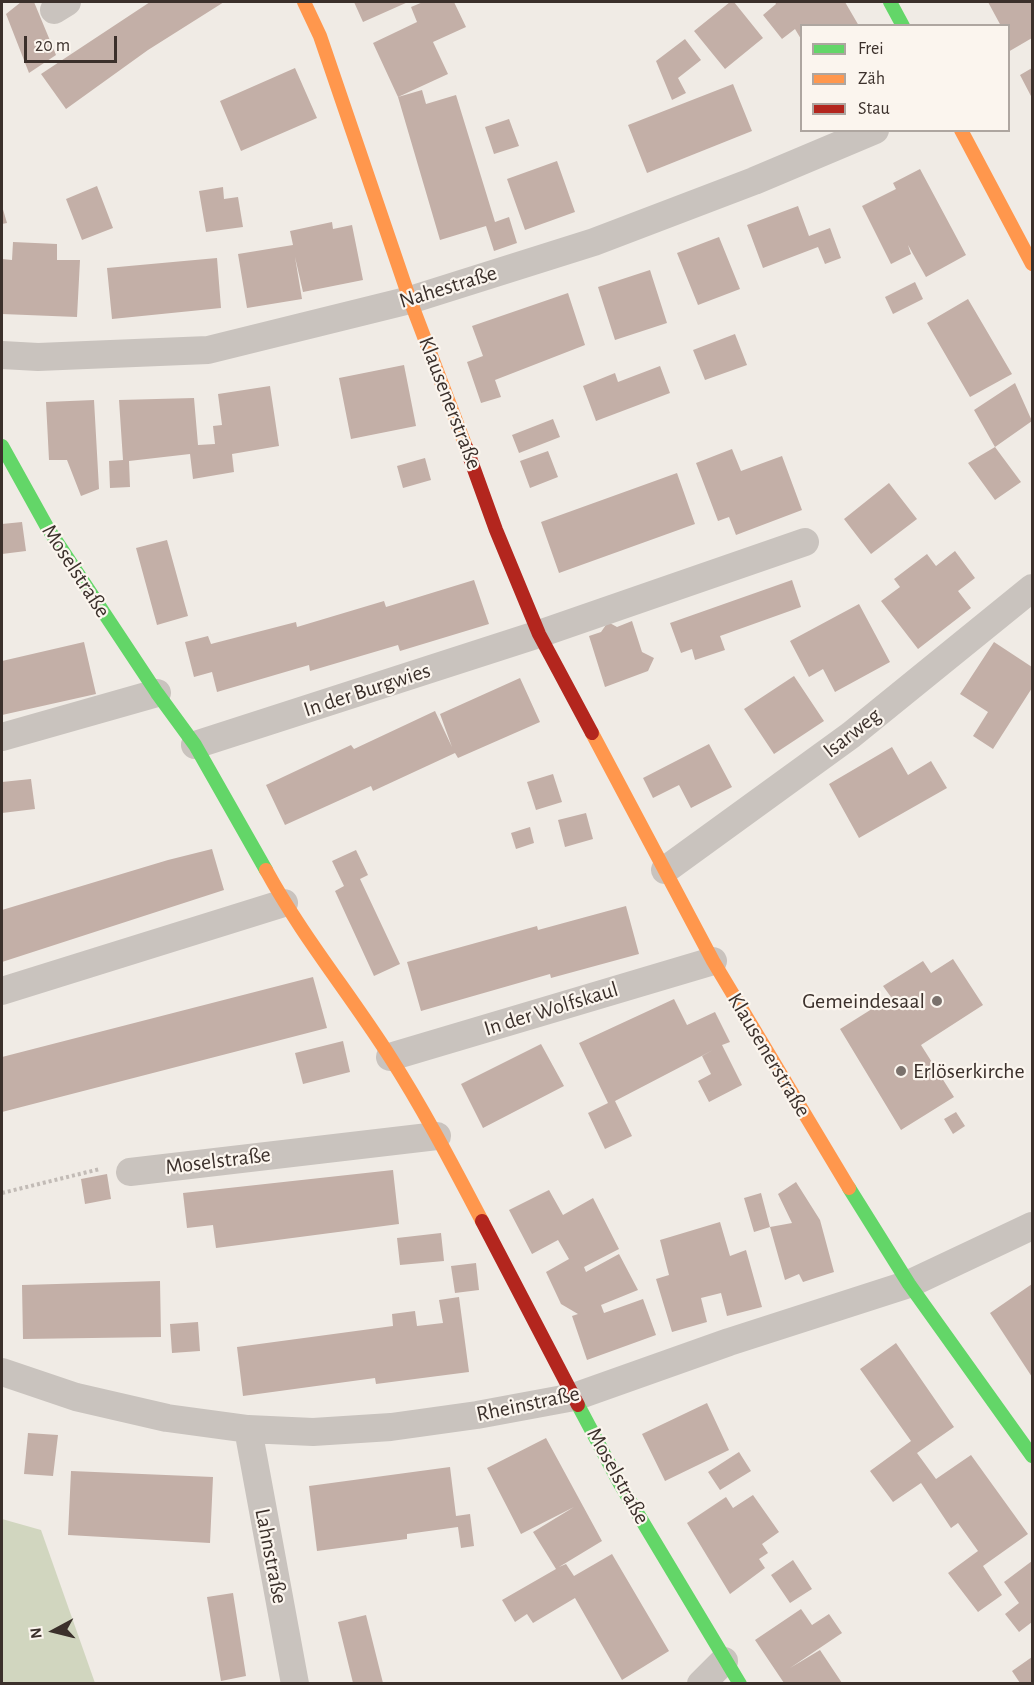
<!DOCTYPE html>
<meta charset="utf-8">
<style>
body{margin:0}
#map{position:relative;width:1034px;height:1685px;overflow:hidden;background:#f0ebe5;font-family:"Alegreya Sans",sans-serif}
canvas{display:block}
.frame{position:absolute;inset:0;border:3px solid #3b302b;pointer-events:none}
.legend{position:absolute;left:800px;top:24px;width:210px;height:108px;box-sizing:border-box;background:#fbf5ee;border:2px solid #aea6a0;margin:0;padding:8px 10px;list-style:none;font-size:18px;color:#3b302b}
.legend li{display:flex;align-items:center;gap:12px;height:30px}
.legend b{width:30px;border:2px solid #aea6a0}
.north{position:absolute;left:24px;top:1601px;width:60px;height:60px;-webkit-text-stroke:4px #fbf5ee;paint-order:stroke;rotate:263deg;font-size:16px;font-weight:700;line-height:24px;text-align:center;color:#3b302b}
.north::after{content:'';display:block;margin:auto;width:21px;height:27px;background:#3b302b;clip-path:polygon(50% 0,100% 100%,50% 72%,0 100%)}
.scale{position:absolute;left:24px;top:36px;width:93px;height:27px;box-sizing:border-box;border:3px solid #3b302b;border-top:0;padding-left:8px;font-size:18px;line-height:21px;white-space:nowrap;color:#3b302b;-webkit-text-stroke:4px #fbf5ee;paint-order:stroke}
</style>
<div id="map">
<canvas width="1034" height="1685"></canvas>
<div class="frame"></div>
<ul class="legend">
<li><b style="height:8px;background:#63d668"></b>Frei</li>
<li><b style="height:8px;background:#ff974d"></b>Zäh</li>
<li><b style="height:8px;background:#b3261e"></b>Stau</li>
</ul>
<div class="north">N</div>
<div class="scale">20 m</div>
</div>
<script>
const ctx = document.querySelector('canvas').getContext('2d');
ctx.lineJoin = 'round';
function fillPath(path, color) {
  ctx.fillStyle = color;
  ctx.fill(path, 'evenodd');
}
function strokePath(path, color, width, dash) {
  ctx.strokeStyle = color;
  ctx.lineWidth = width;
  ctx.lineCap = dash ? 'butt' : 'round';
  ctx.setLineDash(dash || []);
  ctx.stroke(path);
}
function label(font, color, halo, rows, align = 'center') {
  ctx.font = font + ' "Alegreya Sans",sans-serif';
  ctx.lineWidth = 4.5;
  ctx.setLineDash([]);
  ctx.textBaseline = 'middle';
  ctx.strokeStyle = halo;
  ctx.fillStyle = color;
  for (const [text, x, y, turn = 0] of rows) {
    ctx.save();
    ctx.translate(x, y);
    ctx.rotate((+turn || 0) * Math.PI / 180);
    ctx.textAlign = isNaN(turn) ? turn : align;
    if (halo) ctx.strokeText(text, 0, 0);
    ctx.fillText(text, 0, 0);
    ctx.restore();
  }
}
fillPath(new Path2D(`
 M 2,1519 L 41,1530 L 95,1683 L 2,1683 Z`), '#d1d6bf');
fillPath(new Path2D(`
 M 21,2 L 34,2 L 56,55 L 29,73 L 6,14 Z
 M 150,2 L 224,2 L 148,50 L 66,109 L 41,74 Z
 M 354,2 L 408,2 L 363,22 Z
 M 423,2 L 454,2 L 466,27 L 433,42 L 448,74 L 398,97 L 422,90 L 426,104 L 456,95 L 495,222 L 509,217 L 517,243 L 494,251 L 486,226 L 440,240 L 398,97 L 373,43 L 417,22 L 411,7 Z
 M 730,2 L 734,2 L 763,38 L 725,69 L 694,31 Z
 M 775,2 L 845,2 L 859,26 L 801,26 L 801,39 L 795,29 L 782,39 L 763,15 L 776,4 Z
 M 988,2 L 1032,2 L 1032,38 L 1008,52 L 1008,26 L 1001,26 Z
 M 685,39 L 701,60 L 678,78 L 686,93 L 672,100 L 656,61 Z
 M 295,68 L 317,118 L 241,151 L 220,101 Z
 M 1032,68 L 1032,98 L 1020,75 Z
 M 733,84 L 752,131 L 647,173 L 628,125 Z
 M 509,119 L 519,146 L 494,154 L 485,127 Z
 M 557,161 L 575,212 L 525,230 L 507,179 Z
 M 920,169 L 966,255 L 926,277 L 908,245 L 911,254 L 891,264 L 862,206 L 896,189 L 893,183 Z
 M 97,186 L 113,228 L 82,240 L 66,199 Z
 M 223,187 L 224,199 L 238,197 L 243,227 L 206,232 L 199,191 Z
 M 2,206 L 7,223 L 2,224 Z
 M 798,206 L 809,236 L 830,228 L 841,258 L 825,264 L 818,247 L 763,268 L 747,225 Z
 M 332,222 L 333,229 L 352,225 L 363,280 L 303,292 L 295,257 L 302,299 L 247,308 L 238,254 L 293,245 L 290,231 Z
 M 719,237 L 740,289 L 698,305 L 677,253 Z
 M 13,242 L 57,244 L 57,260 L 80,260 L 77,317 L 2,314 L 2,259 L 12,260 Z
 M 217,258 L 221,308 L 112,319 L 107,268 Z
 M 650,270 L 667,323 L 615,340 L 598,287 Z
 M 915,282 L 923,299 L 893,314 L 885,297 Z
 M 568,293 L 585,345 L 495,380 L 501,397 L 481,403 L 467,362 L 483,356 L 472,326 Z
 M 968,299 L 1012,374 L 970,397 L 927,323 Z
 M 735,334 L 747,365 L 705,380 L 693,350 Z
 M 404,365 L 416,426 L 351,439 L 339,378 Z
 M 660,366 L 670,393 L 596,421 L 583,386 L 615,373 L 618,382 Z
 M 1015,383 L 1032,421 L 995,447 L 974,410 Z
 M 270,386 L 279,446 L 232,454 L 234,472 L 193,479 L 190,454 L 129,461 L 130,487 L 110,488 L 109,461 L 123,460 L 119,400 L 194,398 L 198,445 L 215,444 L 213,426 L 222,425 L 218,394 Z
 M 94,400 L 99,489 L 81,496 L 67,460 L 49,460 L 46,402 Z
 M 553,419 L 560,437 L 519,453 L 512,435 Z
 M 995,447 L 1021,482 L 995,500 L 968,463 Z
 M 732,449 L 741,471 L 782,456 L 802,510 L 736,535 L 729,517 L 718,521 L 696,463 Z
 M 548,451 L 558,477 L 530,488 L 520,461 Z
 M 425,458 L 431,480 L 403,488 L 397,466 Z
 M 677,473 L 695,524 L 559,573 L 541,522 Z
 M 889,483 L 917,519 L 871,554 L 844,519 Z
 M 22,522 L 26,551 L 2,554 L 2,524 Z
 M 167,540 L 188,616 L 157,625 L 136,548 Z
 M 955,551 L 975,578 L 958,591 L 971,608 L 918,649 L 881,601 L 900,587 L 894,579 L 927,554 L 936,566 Z
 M 474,580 L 489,624 L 400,651 L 398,645 L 310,671 L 309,665 L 217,692 L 212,672 L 194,677 L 185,642 L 208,636 L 211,644 L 296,622 L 297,627 L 384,601 L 386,607 Z
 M 792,580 L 801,607 L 720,636 L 725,650 L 695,660 L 692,649 L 681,653 L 670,623 Z
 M 859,604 L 890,662 L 835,692 L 823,669 L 809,677 L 790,641 Z
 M 632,621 L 642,652 L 654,658 L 648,671 L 605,687 L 589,636 L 601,632 L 608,622 L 617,627 Z
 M 84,642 L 96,694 L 2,715 L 2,661 Z
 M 994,642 L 1032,667 L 1032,688 L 993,749 L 973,736 L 988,712 L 960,694 Z
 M 794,676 L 824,721 L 774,754 L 744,709 Z
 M 520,678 L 540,722 L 458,758 L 455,753 L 373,791 L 371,786 L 285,825 L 266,785 L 351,745 L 354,749 L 435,711 L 452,747 L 440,714 Z
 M 709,744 L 732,787 L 691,808 L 679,785 L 653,798 L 643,778 Z
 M 892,747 L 908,775 L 931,761 L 947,788 L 859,838 L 829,784 Z
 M 553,774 L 562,802 L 536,810 L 527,782 Z
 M 31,779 L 35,809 L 2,813 L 2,782 Z
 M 586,813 L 593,839 L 565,847 L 558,820 Z
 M 530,827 L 534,843 L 516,849 L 511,833 Z
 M 212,849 L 224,890 L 2,962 L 2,910 L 168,860 Z
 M 356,850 L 368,875 L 360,879 L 400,964 L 374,976 L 335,891 L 344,886 L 332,861 Z
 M 626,906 L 639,954 L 551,978 L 550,974 L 421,1011 L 407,962 L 537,926 L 538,930 Z
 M 953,959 L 983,1005 L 921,1045 L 954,1097 L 901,1130 L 840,1029 L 891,997 L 883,986 L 923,961 L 931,973 Z
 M 313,977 L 327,1028 L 2,1112 L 2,1057 Z
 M 674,999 L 687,1025 L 715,1012 L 730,1042 L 722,1045 L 742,1085 L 709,1102 L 698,1081 L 711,1074 L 702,1056 L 713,1050 L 615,1101 L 632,1136 L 605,1149 L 588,1113 L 608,1103 L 579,1043 Z
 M 343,1041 L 350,1072 L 303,1084 L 295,1053 Z
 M 541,1044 L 564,1086 L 483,1128 L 461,1084 Z
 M 956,1112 L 965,1126 L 953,1134 L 944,1119 Z
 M 393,1170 L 399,1224 L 216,1248 L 213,1225 L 187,1228 L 183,1193 Z
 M 107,1174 L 111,1199 L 85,1204 L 81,1179 Z
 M 796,1182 L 820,1220 L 834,1272 L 803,1282 L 799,1274 L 785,1280 L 770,1227 L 792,1223 L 778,1194 Z
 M 549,1190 L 563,1215 L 593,1198 L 619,1249 L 584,1267 L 586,1272 L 619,1254 L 638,1290 L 601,1305 L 604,1313 L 643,1299 L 656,1335 L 587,1360 L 572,1316 L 578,1314 L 561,1304 L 546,1272 L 569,1259 L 558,1240 L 532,1254 L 509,1210 Z
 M 761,1193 L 770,1227 L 754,1232 L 744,1198 Z
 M 720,1222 L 730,1256 L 746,1250 L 762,1307 L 727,1316 L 721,1293 L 701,1298 L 707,1322 L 672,1332 L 656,1279 L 669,1275 L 660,1240 Z
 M 441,1233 L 444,1261 L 400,1265 L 397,1238 Z
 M 476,1263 L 479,1290 L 455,1293 L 451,1266 Z
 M 160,1281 L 161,1337 L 23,1339 L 22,1285 Z
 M 1032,1284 L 1032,1377 L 990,1313 Z
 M 459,1297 L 469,1372 L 376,1384 L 375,1378 L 243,1396 L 237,1347 L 393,1326 L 392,1314 L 415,1311 L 417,1326 L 443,1323 L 439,1300 Z
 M 198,1322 L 200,1351 L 172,1353 L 170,1324 Z
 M 896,1343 L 954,1427 L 917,1453 L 936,1479 L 971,1455 L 1028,1534 L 983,1566 L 1002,1595 L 978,1612 L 948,1573 L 978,1551 L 958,1523 L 951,1528 L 921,1483 L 893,1502 L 870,1471 L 911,1441 L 860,1369 Z
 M 707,1403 L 729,1450 L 665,1481 L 642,1434 Z
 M 28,1433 L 58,1435 L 53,1476 L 24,1474 Z
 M 546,1438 L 602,1541 L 559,1567 L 566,1564 L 574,1576 L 612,1554 L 669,1651 L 622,1680 L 575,1598 L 533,1623 L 527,1614 L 515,1622 L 502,1600 L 556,1569 L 533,1532 L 574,1507 L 521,1534 L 487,1468 Z
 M 739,1452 L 751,1471 L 720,1490 L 708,1472 Z
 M 450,1467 L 456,1516 L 470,1514 L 474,1546 L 461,1548 L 458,1527 L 407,1534 L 407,1539 L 317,1551 L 309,1486 Z
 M 71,1471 L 213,1477 L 210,1543 L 68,1535 Z
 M 753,1495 L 779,1532 L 762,1544 L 768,1553 L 759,1559 L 765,1568 L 730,1594 L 687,1523 L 726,1497 L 733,1508 Z
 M 793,1560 L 812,1589 L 790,1603 L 771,1575 Z
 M 1032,1561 L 1032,1622 L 1019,1632 L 1005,1614 L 1019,1603 L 1004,1582 Z
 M 233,1593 L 246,1676 L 221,1681 L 207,1597 Z
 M 801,1609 L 812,1625 L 829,1614 L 842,1633 L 790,1668 L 820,1650 L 842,1683 L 784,1683 L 755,1640 Z
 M 366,1615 L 383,1683 L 353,1683 L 338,1622 Z
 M 1032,1657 L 1032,1683 L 1020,1683 L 1012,1671 Z`), '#c3afa7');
strokePath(new Path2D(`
 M 2,1193 L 100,1169`), '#c2bbb6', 4, [3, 3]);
strokePath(new Path2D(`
 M 54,10 L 67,2
 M 2,355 L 38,357 L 208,350 L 410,300 L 594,242 L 754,181 L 875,130
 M 2,737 L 157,693
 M 195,745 L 539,634 L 805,542
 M 665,870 L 851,735 L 1032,588
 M 2,991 L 284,903
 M 390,1057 L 713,961
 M 130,1172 L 437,1136
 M 2,1372 L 76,1397 L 167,1418 L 248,1429 L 313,1432 L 391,1427 L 477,1415 L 574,1397 L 729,1342 L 909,1284 L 1032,1226
 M 248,1429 L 295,1684
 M 701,1684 L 724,1661`), '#c9c3be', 28);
strokePath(new Path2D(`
 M 890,2 L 903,26
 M 2,446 L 47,527 L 157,693 L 195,745 L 266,870
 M 849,1188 L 909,1284 L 1032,1456
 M 578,1405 L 620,1484 L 740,1684`), '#63d668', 14);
strokePath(new Path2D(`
 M 304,2 L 320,36 L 410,300 L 466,447
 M 961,130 L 1032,264
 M 592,733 L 713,961 L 849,1188
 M 266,870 C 302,936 350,994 390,1057 C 424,1110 453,1166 482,1221`), '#ff974d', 14);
strokePath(new Path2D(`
 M 466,447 L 496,530 L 539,634 L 592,733
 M 482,1221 L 578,1405`), '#b3261e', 14);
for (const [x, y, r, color] of [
 [937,1001,6,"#7a716c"],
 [901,1071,6,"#7a716c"]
]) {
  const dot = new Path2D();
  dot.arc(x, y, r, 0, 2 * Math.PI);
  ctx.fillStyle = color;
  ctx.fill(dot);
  strokePath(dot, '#fbf5ee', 2);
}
label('22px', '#3b302b', '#fbf5ee', [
 ["Nahestraße",448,287,-17],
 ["Klausenerstraße",450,403,69],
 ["Moselstraße",76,571,57],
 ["In der Burgwies",367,690,-18],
 ["Isarweg",852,733,-38],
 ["In der Wolfskaul",551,1009,-17],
 ["Klausenerstraße",769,1055,59],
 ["Moselstraße",218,1161,-7],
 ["Rheinstraße",528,1404,-12],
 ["Moselstraße",618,1476,61],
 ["Lahnstraße",271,1556,79]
]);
label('22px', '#3b302b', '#fbf5ee', [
 ["Gemeindesaal",925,1001],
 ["Erlöserkirche",913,1071,"left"]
], 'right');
</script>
